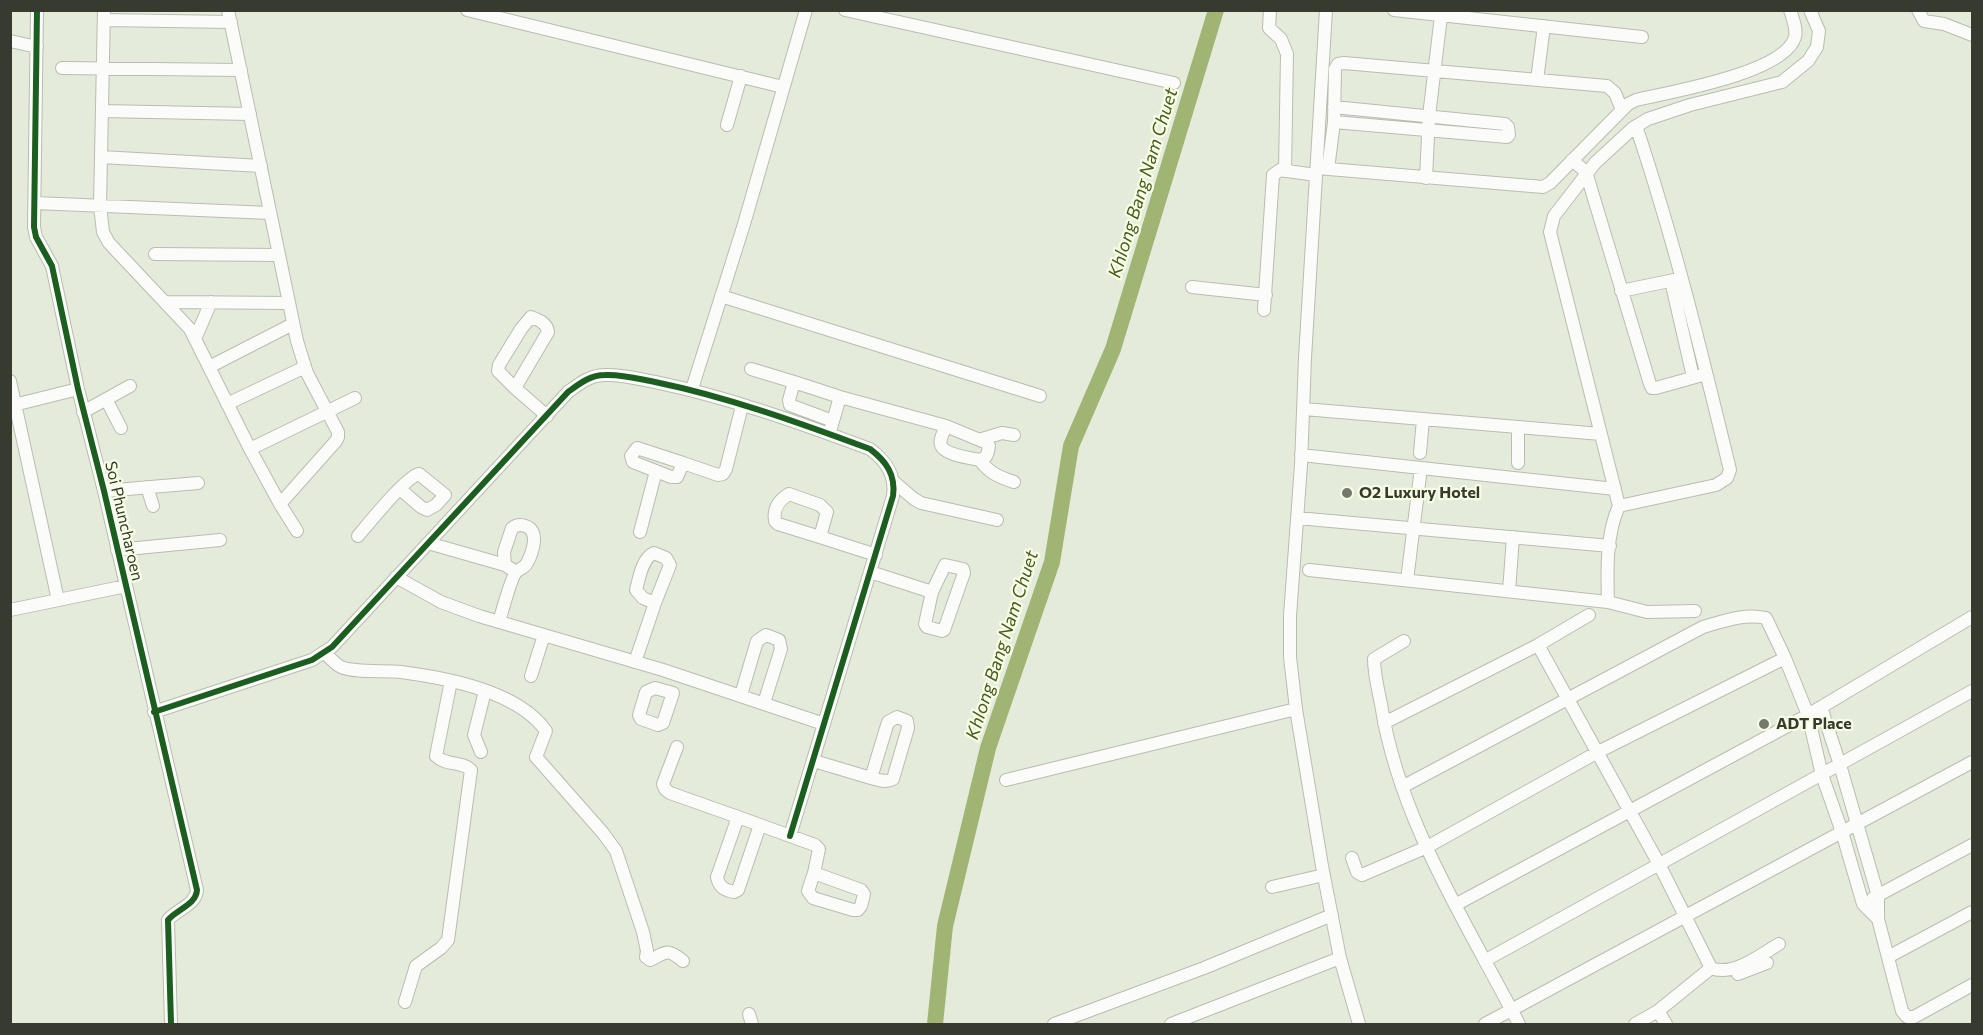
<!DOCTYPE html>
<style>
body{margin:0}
#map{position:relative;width:1983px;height:1035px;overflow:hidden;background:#e5ebda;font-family:Commissioner,sans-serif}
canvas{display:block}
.frame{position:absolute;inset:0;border:12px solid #373b2f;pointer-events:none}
</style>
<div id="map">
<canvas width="1983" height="1035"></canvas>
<div class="frame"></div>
</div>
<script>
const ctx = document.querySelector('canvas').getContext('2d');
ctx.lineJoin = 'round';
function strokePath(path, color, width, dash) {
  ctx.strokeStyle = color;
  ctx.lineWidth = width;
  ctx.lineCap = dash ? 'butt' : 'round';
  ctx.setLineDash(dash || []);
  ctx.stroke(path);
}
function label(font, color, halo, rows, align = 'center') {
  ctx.font = font + ' Commissioner,sans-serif';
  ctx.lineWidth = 4.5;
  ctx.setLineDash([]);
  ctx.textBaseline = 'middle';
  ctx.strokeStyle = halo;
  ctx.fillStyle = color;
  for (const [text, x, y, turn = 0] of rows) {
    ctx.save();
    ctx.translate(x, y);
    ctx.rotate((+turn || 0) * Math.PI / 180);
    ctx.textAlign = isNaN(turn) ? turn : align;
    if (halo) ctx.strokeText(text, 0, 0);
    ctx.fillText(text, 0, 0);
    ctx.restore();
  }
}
strokePath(new Path2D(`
 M 935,1024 L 945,926 L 988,748 L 1052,562 L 1071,446 L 1113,349 L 1216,10`), '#a0b474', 16);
const minor = new Path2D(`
 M 37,10 L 34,227 L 36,237 L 52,266 L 78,389 L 104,491 L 197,890 C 196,905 177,909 168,920 L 171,1024
 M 104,10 L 100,206 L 103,232 L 109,243 L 190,329 L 250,449 L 280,504 L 297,531
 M 228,10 L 297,341 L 307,373 L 338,432 L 338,437 L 336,441 L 280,504
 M 467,10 L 783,87
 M 845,10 L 1174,83
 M 1270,10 L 1269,28 L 1281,39 L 1287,54 L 1285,171
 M 1326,10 L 1305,358 L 1301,465 L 1290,616 L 1290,657 L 1296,709 L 1322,866 L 1340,958 L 1359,1024
 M 1394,10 L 1642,37
 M 1918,10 L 1924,21 L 1944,24 L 1972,35
 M 104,20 L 231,22
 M 10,41 L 37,47
 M 62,68 L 241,70
 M 1537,80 L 1544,26
 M 102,111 L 250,114
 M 1334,122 L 1507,137 L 1509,135 L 1508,127 L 1505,124 L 1334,107
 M 727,125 L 741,76
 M 101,157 L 261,166
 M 1572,160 L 1586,172 L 1650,384 L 1652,388 L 1656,388 L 1706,374
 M 1317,168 L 1543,187 L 1550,183 L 1628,104 L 1636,100 C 1670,92 1785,73 1795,37 C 1797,29 1793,19 1790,10
 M 1328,169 L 1334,122 L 1335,69 L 1338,64 L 1344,63 L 1607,86 L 1615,93 L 1622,110
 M 1426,178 L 1429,116 L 1441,16
 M 35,203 L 270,213
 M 155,254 L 279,255
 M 1671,281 L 1693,377
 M 1192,287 L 1266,295
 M 1621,291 L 1679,279
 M 721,296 L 1040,396
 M 165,302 L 289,303
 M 1264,310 L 1273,175 L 1280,170 L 1316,175
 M 531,317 C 539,320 547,323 548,332 L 515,388 L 498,371 L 499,365 L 521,329 Z
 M 195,339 L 211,302
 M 209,367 L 293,324
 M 751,369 L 794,382
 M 10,381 L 58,600
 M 515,388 L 547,416
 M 692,389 L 744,224 L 806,10
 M 106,399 L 121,428
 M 227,404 L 305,367
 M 10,406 L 78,389
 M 1304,409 L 1601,434
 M 83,412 L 130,386
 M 833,421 L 790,405 L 789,400 L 794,382 L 840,397 L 946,426
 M 831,428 L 840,397
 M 982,439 L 1002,433 L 1014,435
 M 637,448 L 683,463 L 677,477 L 671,477 L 633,462 L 631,456 Z
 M 250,449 L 355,398
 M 1420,453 L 1423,419
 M 1301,455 L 1615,489
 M 980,460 C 987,458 988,453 989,446 L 987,443 L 946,426 C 944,431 939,440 941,445 C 944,455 971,458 980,460 C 989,473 999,477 1014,482
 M 683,463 L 718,475 L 723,474 L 726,469 L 742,406
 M 1518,463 L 1518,427
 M 893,481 L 914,499 L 921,503 L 997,520
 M 147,487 L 153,506
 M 104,491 L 198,483
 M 789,494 L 820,505 L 827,512 L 820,537 L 778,524 L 775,521 C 773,508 779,500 789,494 Z
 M 1619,506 L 1716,485 L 1727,478 L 1730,470 C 1702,354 1674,239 1636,126
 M 1297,518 L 1610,546
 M 640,532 L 656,471
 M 358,536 C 368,524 407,476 419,474 L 445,495 L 436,505 L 427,510 L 421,507 L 400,489
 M 820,537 L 876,555
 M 428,543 L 505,565
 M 117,550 L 220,540
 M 654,553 L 666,558 L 670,565 L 655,603 L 643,598 L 636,590 C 639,579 642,558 654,553 Z
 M 1309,570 L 1608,602 L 1647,612 L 1695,611
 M 870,572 L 932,592 L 925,624 L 927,627 L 942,631 L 944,630 L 964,573 L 963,569 L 945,565 L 932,592
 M 396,577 L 441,602 L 479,616 L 663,670 L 824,724
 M 1407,580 L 1421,468
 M 1509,591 L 1513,537
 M 1608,602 C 1607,571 1606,534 1619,506 L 1550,232 L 1554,216 L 1595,163 L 1633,128 L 1648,119 L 1690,105 L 1782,82 L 1798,69 L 1808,61 L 1817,47 L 1819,31 L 1810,10
 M 10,610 L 126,586
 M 499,622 C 502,612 511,578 516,572 C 520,568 525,568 527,563 C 533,552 540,530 525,526 C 520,524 516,525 512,528 L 504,552 L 505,565 L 516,572
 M 1404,641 L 1374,659 C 1374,674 1378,689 1381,704 C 1399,820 1466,922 1519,1024
 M 1538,645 L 1659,864 L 1711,968 C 1733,977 1760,955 1779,944
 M 324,652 C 329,657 335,664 341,667 C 355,673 385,670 401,672 C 447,678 518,691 546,731 L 536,757 L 603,833 L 616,851 L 643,932 L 647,951 L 646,957 L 650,960 C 667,952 667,948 683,961
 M 635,662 L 655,603
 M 531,676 L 544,635
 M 655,688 L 673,693 L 663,723 L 658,725 L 641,719 L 639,715 L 646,692 Z
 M 741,695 L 757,641 L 766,635 L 779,640 L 781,649 L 764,703
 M 1821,707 L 1840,765 L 1878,896 L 1878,919 L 1902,1011 L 1907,1017 L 1914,1017 L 1972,985
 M 154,712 L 312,660 L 332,647 L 568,392 C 579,384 590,375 605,375 C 621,374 639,379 655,382 C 728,397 800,423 870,449 C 886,461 896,475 893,496 L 790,836
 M 897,717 L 907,721 L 908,728 L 893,779 C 886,783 879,780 871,778 L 888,722 Z
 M 1384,723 L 1538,645 L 1589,615
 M 677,747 L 663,784 L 665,789 L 670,793 L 738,817
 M 481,752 L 474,735 L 485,691
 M 814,761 L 871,778
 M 1006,780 L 1296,709
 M 1402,787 L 1703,627 C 1724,621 1745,613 1766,618 L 1785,658 L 1808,715 L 1822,775 L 1842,832 L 1863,904 L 1878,919
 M 738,817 L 760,825 L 738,890 L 734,892 C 724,890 719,887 717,877 Z
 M 760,825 L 815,845 L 819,849 L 814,873
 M 1352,858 L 1357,872 L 1362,875 L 1427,847 L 1598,752 L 1785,658
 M 814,873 L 861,890 L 864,894 L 861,906 L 858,910 L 853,910 L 813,898 L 808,891 Z
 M 1272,887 L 1324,875
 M 1873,898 L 1972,845
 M 1455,905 L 1808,715 L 1972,617
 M 1888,957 L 1972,912
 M 1486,960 L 1972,691
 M 1738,974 L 1767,963
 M 405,1002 L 416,966 L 441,948 L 448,940 L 471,770 C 462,761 446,766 436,756 L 451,681
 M 1658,1011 L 1666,1024
 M 749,1014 L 752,1024
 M 1054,1024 L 1204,968 L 1332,915
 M 1171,1024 L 1340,958
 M 1485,1024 L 1972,762
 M 1635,1024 L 1658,1011 L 1711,968`);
strokePath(minor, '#b8bdb0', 14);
strokePath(minor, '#fbfcf9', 12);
strokePath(new Path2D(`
 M 37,10 L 34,227 L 36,237 L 52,266 L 78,389 L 104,491 L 197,890 C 196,905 177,909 168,920 L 171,1024
 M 154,712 L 312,660 L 332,647 L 568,392 C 579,384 590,375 605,375 C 621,374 639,379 655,382 C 728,397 800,423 870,449 C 886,461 896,475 893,496 L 790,836`), '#1b5e20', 6);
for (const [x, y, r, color] of [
 [1347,493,6,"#74796b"],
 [1764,724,6,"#74796b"]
]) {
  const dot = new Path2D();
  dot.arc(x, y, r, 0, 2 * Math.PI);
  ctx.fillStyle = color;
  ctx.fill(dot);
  strokePath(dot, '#f5fee5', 2);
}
label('bold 16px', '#373b2f', '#f5fee5', [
 ["O2 Luxury Hotel",1359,493],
 ["ADT Place",1776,724]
], 'left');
label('16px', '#373b2f', '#f5fee5', [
 ["Soi Phuncharoen",124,521,77]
]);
label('italic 18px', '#4a5b1f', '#f5fee5', [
 ["Khlong Bang Nam Chuet",1143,183,-73],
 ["Khlong Bang Nam Chuet",1002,645,-72]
]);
</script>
